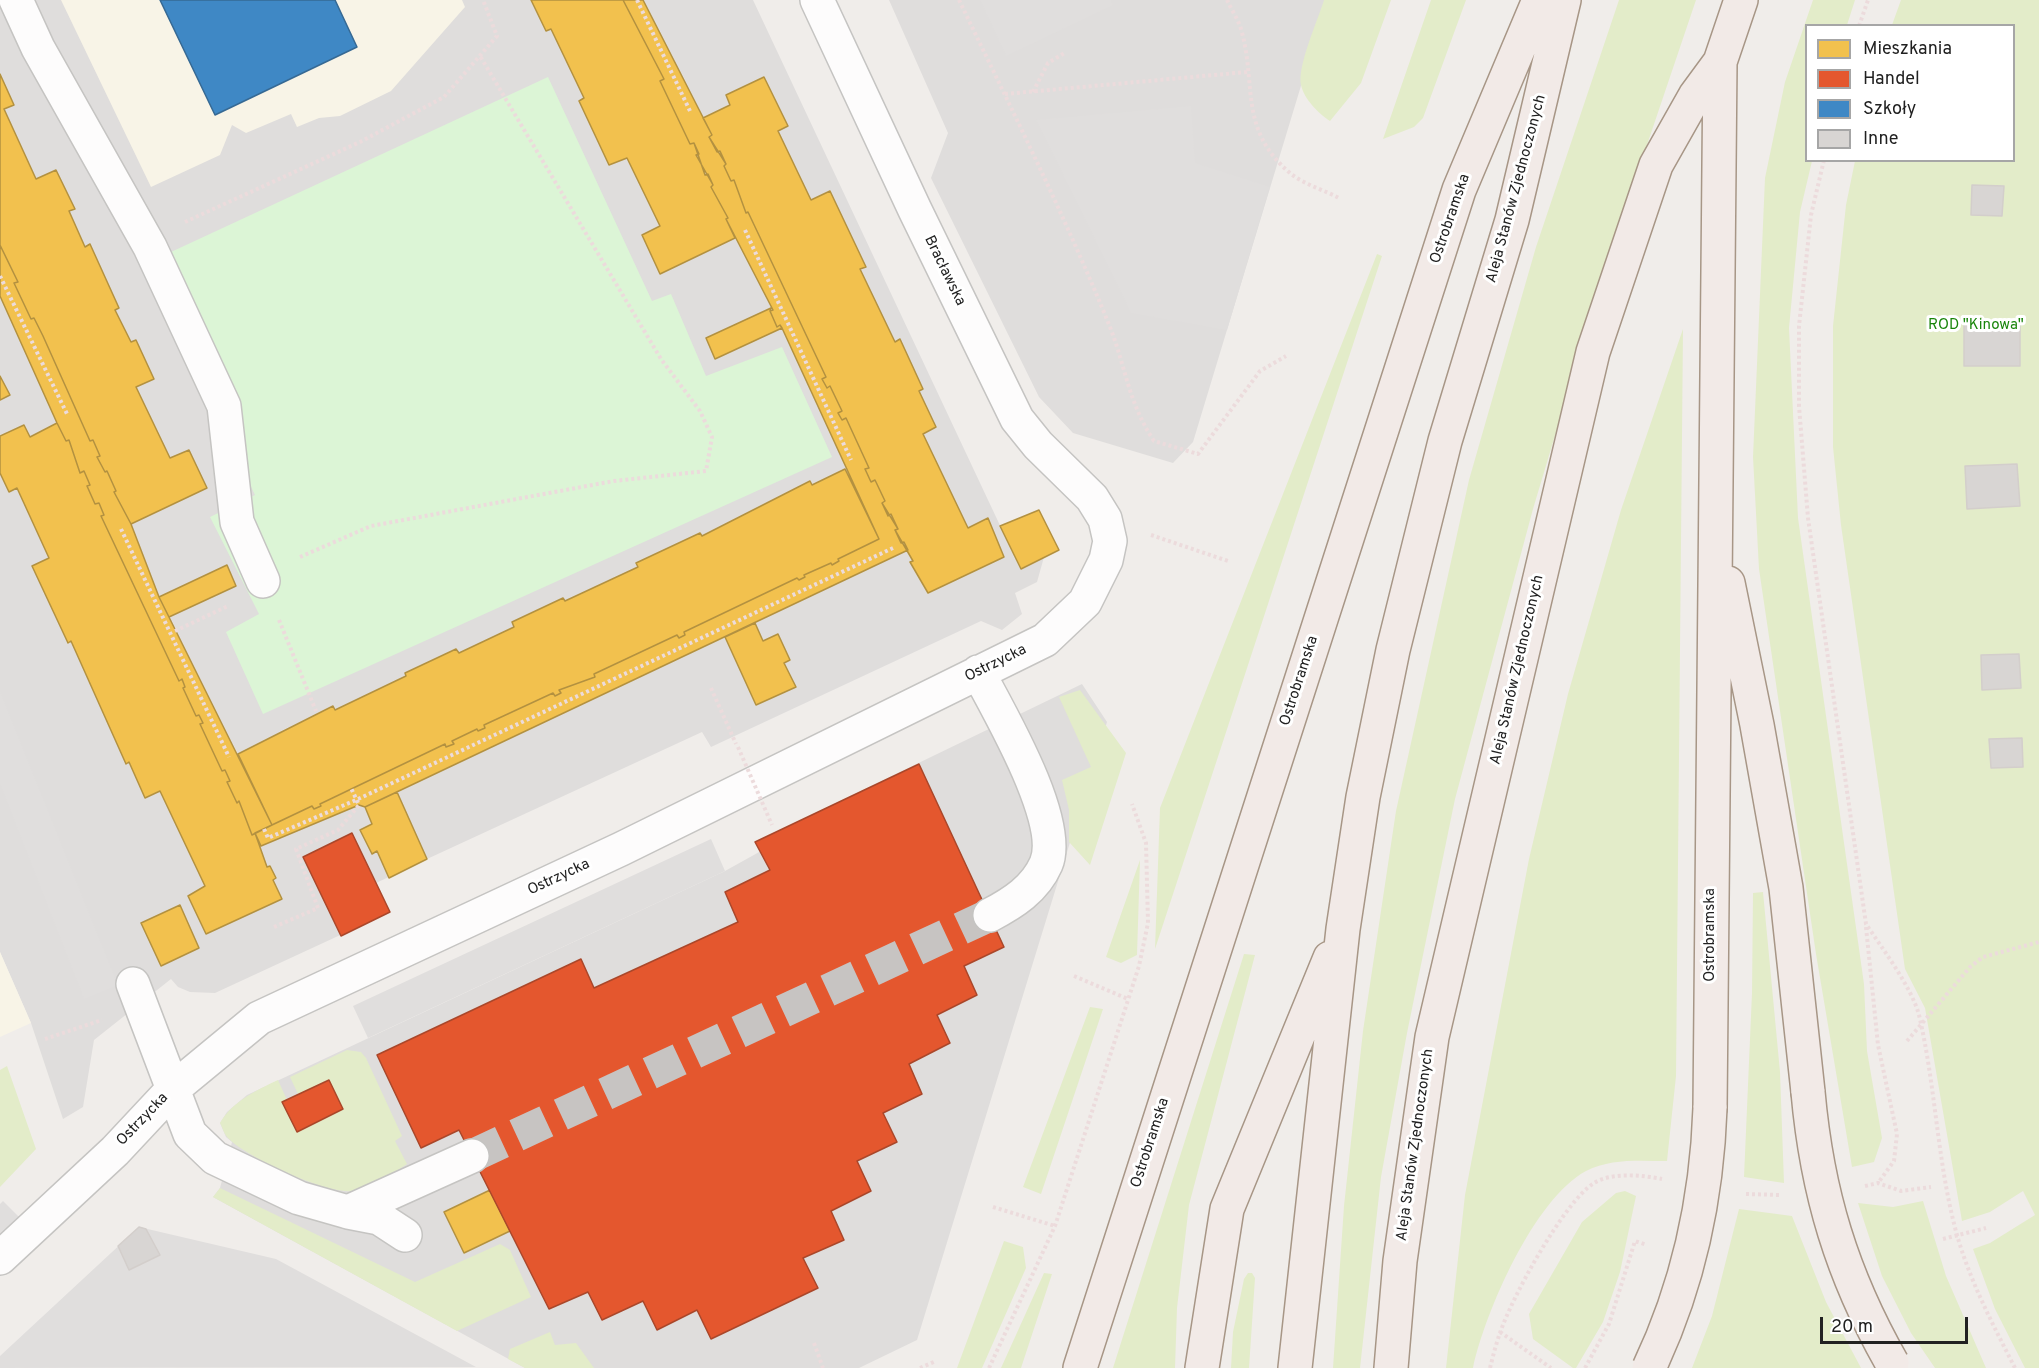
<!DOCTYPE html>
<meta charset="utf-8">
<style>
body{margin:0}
#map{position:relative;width:2039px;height:1368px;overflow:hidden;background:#f0edea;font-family:Overpass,sans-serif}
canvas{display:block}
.legend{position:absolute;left:1805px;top:24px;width:210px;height:138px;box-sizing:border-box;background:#fff;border:2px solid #a6a6a6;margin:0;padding:8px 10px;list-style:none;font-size:18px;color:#212121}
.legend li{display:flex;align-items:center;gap:12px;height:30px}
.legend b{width:30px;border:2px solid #a6a6a6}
.scale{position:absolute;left:1820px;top:1317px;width:148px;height:27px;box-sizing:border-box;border:3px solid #212121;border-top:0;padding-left:8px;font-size:18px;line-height:21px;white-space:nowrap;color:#212121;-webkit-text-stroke:4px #fff;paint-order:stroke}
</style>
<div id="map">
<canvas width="2039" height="1368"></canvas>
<ul class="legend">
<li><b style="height:16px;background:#f2c14e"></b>Mieszkania</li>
<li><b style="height:16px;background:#e4572e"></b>Handel</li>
<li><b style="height:16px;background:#3f88c5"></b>Szkoły</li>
<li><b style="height:16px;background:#d8d5d3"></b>Inne</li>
</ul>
<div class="scale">20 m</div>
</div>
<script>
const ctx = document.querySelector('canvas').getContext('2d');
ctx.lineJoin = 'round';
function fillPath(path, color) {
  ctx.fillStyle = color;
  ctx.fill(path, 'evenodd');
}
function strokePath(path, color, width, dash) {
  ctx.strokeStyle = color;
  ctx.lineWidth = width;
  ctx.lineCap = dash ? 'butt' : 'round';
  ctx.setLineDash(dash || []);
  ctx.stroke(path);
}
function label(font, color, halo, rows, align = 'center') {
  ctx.font = font + ' Overpass,sans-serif';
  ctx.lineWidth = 6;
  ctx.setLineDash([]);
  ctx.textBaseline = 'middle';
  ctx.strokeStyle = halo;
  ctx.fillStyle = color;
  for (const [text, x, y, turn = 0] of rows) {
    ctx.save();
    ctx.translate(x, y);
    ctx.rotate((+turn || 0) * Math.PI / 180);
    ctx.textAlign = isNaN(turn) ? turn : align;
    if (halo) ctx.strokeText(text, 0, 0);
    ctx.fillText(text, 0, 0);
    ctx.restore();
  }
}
fillPath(new Path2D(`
 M 0,0 L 753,0 L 1020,568 L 1044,557 L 1037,582 L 1015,593 L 1022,614 L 1002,630 L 981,621 L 711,747 L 702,732 L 427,859 L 376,883 L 390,912 L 215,993 L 190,992 L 178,987 L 171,979 L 94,1040 L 83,1107 L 63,1119 L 31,1023 L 0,952 Z
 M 889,0 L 1327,0 L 1193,442 L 1173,463 L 1073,433 L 1039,397 L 931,178 L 948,133 Z
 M 1082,684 L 1107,722 L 917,1340 L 859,1368 L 525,1368 L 213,1197 L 220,1188 L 232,1142 L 226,1137 L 220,1123 L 227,1112 L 247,1095 L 725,871 L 761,851 L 755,842 Z`), '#dfdddc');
fillPath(new Path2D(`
 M 61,0 L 462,0 L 465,7 L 391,91 L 340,116 L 319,118 L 297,127 L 291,114 L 246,133 L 232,125 L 220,155 L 151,187 Z
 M 0,952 L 31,1023 L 0,1037 Z`), '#f8f4e7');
fillPath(new Path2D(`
 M 1324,0 L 1391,0 L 1361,83 L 1330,121 C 1318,113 1304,99 1301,85 C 1297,66 1318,20 1324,0 Z
 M 1431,0 L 1466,0 L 1423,118 L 1414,127 L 1383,139 Z
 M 1619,0 L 1696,0 L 1603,275 L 1533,509 L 1455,799 L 1407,1033 L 1381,1177 L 1360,1368 L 1333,1368 L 1344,1206 L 1363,1031 L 1396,811 L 1469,480 L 1536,247 Z
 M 1813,0 L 1855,0 L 1847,25 L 1806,26 L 1806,160 L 1812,161 L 1800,212 L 1789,328 L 1798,518 L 1864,984 L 1867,1051 L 1882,1138 L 1874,1162 L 1852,1167 L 1816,954 L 1759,569 L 1753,457 L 1765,178 L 1785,82 Z
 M 1901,0 L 2039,0 L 2039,1368 L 2025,1368 L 1995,1309 L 1973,1249 L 1990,1243 L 2035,1215 L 2023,1191 L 1990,1212 L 1962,1221 L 1925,1008 L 1905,969 L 1841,525 L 1833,447 L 1833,326 L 1846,205 L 1855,161 L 2014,160 L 2014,26 L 1892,25 Z
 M 1377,254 L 1382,256 L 1155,949 L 1160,808 Z
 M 1683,329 L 1676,1076 L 1667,1161 C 1640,1161 1611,1158 1586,1171 C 1534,1199 1485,1312 1473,1368 L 1446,1368 L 1465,1195 L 1529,859 L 1568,694 L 1621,510 Z
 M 1080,690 L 1126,753 L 1090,865 L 1069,842 L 1069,810 L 1062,780 L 1091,767 L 1059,697 Z
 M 1140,860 L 1137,955 L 1121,963 L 1106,957 Z
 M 1763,892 L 1780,1072 L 1784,1183 L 1744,1177 L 1752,993 L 1753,893 Z
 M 1244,954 L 1255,955 L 1189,1205 L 1177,1308 L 1175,1368 L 1113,1368 Z
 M 1090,1007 L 1103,1009 L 1041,1194 L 1023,1187 Z
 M 347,1050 L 361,1052 L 366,1058 L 402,1136 L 395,1141 L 407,1164 C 392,1174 375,1187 357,1191 C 329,1196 250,1159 229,1139 C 224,1135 223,1128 220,1123 C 233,1101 255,1091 278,1080 L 287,1100 L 298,1094 L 290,1077 Z
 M 7,1066 L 36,1149 L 0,1187 L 0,1070 Z
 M 220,1188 L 415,1282 L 500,1244 L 510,1250 L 531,1297 L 457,1331 L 213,1197 Z
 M 1625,1191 L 1636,1196 L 1620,1272 L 1603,1322 L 1576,1368 L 1573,1368 L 1533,1339 L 1529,1314 L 1582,1222 L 1616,1193 Z
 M 1923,1201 L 1946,1276 L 1986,1368 L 1935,1368 L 1911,1333 L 1882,1276 L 1858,1203 L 1893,1207 Z
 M 1739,1209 L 1792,1216 L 1826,1302 L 1861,1368 L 1692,1368 L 1712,1316 Z
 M 1004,1241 L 1023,1247 L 1026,1268 L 982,1368 L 957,1368 Z
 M 1044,1273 L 1052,1274 L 1021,1368 L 1001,1368 Z
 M 1248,1273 L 1252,1273 L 1255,1278 L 1249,1368 L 1231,1368 L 1233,1332 L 1244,1279 Z
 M 550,1332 L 555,1345 L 576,1343 L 594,1368 L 525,1368 L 508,1359 L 510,1349 Z`), '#e3ecc9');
fillPath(new Path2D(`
 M 548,77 L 652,301 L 671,294 L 706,376 L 782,347 L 832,457 L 263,714 L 226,632 L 259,614 L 210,517 L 255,495 L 143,265 Z`), '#dcf5d6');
fillPath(new Path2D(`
 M 980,0 L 1111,0 L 1113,5 L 1006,56 Z
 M 1191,106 L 1195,163 L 1270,187 L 1227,330 L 1131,313 L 1036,120 Z
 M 0,691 L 118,985 L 84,999 L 0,784 Z
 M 711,839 L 725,871 L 368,1038 L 353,1006 Z
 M 3,1201 L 21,1219 L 0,1239 L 0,1204 Z
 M 139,1227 L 276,1259 L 476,1367 L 0,1368 L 0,1356 Z`), '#e0dedd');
const homes = new Path2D(`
 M 531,0 L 623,0 L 664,79 L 660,81 L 690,144 L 694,143 L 699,154 L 696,155 L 713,185 L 711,187 L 728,218 L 726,219 L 735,238 L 660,274 L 642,235 L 660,226 L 627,158 L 609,165 L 579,101 L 584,98 L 551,29 L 546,31 Z
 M 623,0 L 643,0 L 712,135 L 709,137 L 717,152 L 720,151 L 726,164 L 724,166 L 731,181 L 734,180 L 746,213 L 748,212 L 826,377 L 822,379 L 827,388 L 830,386 L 842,411 L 838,413 L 842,420 L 846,418 L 869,468 L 865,469 L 871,482 L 875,480 L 885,501 L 882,503 L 898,529 L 895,530 L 901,543 L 904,542 L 908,550 L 365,807 L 359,805 L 261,846 L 255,833 L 312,806 L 314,809 L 321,806 L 320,804 L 445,744 L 446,747 L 454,744 L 452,741 L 477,729 L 478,731 L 485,728 L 484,725 L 553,693 L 555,696 L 561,693 L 559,690 L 595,677 L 594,674 L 677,635 L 679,638 L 685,635 L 684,632 L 797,578 L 799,580 L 805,577 L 804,575 L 831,563 L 832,565 L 839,561 L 838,559 L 879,539 L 782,328 L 780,325 L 777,327 L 770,311 L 773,310 L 726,219 L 728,218 L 711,187 L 713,185 L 708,174 L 705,175 L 694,143 L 690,144 L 660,81 L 664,79 Z
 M 0,74 L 14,105 L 4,109 L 36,179 L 56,170 L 75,209 L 69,211 L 85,247 L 90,244 L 119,308 L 115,310 L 131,342 L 136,340 L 154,379 L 136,387 L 170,458 L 189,450 L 207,488 L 131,524 L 114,492 L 116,491 L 107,471 L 105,472 L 97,457 L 100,456 L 93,440 L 90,441 L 43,336 L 34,318 L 31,319 L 14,283 L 18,282 L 0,245 Z
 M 764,77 L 788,126 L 778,131 L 811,200 L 830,191 L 866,267 L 860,269 L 895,342 L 900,339 L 923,389 L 919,391 L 936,427 L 923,434 L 968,528 L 988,518 L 1004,557 L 928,593 L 910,562 L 913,561 L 895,530 L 898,529 L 891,514 L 888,516 L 882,503 L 885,501 L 875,480 L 871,482 L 865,469 L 869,468 L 846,418 L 842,420 L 838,413 L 842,411 L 830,386 L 827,388 L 822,379 L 826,377 L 748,212 L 746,213 L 734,180 L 731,181 L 724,166 L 726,164 L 709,137 L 712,135 L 703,118 L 730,105 L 726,95 Z
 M 0,245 L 18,282 L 14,283 L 31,319 L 34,318 L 43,336 L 90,441 L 93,440 L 100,456 L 97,457 L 105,472 L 107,471 L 116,491 L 114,492 L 131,524 L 159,597 L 272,825 L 252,835 L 239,801 L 237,803 L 227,782 L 230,781 L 225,770 L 222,771 L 200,724 L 203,723 L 199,715 L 196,716 L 183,688 L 185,687 L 182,679 L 179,681 L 101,516 L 104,515 L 99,503 L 95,504 L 87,486 L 90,485 L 84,471 L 80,473 L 69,440 L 66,441 L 57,423 L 0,296 Z
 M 771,308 L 770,311 L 777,327 L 780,325 L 782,328 L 715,359 L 706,338 Z
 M 0,376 L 10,395 L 0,400 Z
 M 57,423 L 66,441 L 69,440 L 80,473 L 84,471 L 90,485 L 87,486 L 95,504 L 99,503 L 104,515 L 101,516 L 179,681 L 182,679 L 185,687 L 183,688 L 196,716 L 199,715 L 203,723 L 200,724 L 222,771 L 225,770 L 230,781 L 227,782 L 237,803 L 239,801 L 252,835 L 255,833 L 267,867 L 270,866 L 276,878 L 273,880 L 282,899 L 206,934 L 188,896 L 205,886 L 160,791 L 145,798 L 129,762 L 126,764 L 71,641 L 68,643 L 32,566 L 49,558 L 17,488 L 9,492 L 0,473 L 0,436 L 24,425 L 30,437 Z
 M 845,469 L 879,539 L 838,559 L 839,561 L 832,565 L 831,563 L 804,575 L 805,577 L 799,580 L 797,578 L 684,632 L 685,635 L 679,638 L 677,635 L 594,674 L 595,677 L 559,690 L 561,693 L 555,696 L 553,693 L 484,725 L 485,728 L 478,731 L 477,729 L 452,741 L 454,744 L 446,747 L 445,744 L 320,804 L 321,806 L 314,809 L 312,806 L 272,825 L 238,754 L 333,706 L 335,710 L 406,676 L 405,673 L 456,649 L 459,653 L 514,627 L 512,622 L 563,598 L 565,601 L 638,567 L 636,563 L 700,533 L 702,536 L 810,481 L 812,485 Z
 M 1039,510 L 1059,550 L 1021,569 L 1000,526 Z
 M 227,565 L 236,586 L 169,617 L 159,597 Z
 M 755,623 L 763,641 L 778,634 L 790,660 L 784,663 L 796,687 L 756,705 L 725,637 Z
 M 397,792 L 427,859 L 389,878 L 377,851 L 372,854 L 360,830 L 372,824 L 365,807 Z
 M 180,905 L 199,948 L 161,966 L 141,923 Z
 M 490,1190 L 510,1231 L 464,1253 L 444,1212 Z`);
fillPath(homes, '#f2c14e');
strokePath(homes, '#b39140', 1.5);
const shops = new Path2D(`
 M 919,764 L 1004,947 L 964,966 L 977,995 L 937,1015 L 950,1043 L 909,1064 L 922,1094 L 883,1113 L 897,1142 L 857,1161 L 871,1191 L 831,1211 L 844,1240 L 803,1258 L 818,1288 L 711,1339 L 697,1310 L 657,1330 L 643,1301 L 602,1320 L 588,1292 L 549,1309 L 459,1130 L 421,1148 L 377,1055 L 581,959 L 594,988 L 738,922 L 725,892 L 770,870 L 755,842 Z
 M 352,833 L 390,912 L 341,936 L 303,857 Z
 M 329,1080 L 343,1109 L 297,1132 L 282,1102 Z`);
fillPath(shops, '#e4572e');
strokePath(shops, '#aa472a', 1.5);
const schools = new Path2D(`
 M 160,0 L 335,0 L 357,47 L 215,115 Z`);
fillPath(schools, '#3f88c5');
strokePath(schools, '#366994', 1.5);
const building = new Path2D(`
 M 1972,185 L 2004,186 L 2002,216 L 1971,215 Z
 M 1964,322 L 2020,322 L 2020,366 L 1964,366 Z
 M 2017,464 L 2020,506 L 1967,509 L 1965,466 Z
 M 2019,654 L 2021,688 L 1982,690 L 1981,655 Z
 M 2022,738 L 2023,767 L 1991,768 L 1989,739 Z
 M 139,1227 L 146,1229 L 160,1255 L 129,1270 L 118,1246 Z`);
fillPath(building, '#d8d5d3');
strokePath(building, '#d3cecb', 1.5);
strokePath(new Path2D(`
 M 472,1156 L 990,915`), '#c7c4c2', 33, [33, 16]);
const minor = new Path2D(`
 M 16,0 L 38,48 L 150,247 L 224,406 L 237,522 L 263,581
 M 978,672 C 999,712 1064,822 1046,864 C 1035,889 1013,903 990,915
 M 133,984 L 190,1134 L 215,1158 L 299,1198 L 348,1212 L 379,1218 L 405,1235
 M 348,1212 L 472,1156
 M 0,1258 L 115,1151 L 173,1089 L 259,1018 L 621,849 L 1045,640 L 1085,602 L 1106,560 L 1110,541 L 1105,519 L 1092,498 L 1038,445 L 1017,419 L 915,210 L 817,0`);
const major = new Path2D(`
 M 1728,583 L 1757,725 L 1786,888 L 1808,1092
 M 1710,1108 L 1720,62
 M 1080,1368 L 1459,190 L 1539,0
 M 1202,1368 L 1227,1209 L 1330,958
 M 1295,1368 L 1343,929 L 1363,797 L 1393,650 L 1445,441 L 1512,220 L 1564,0
 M 1391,1368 L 1400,1261 L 1432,1037 L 1593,352 L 1656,165 L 1695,96 L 1720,62 L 1741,0`);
strokePath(minor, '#c5c4c2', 36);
strokePath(major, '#a79686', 36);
strokePath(new Path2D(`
 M 637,0 L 690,111
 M 959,0 C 1011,108 1065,216 1110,327 C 1126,368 1128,402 1154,441 L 1198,454 L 1260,371 L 1286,356
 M 1227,0 C 1231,9 1238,19 1241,29 C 1257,84 1238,129 1290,173 C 1303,184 1324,190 1339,198
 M 1859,26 L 1868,0
 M 1033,92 L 1048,63 L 1066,52
 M 1005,94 L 1247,72
 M 1824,160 L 1811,215 L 1799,326 L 1799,406 L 1808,518 L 1866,924 C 1882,948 1912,988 1919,1015 C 1936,1087 1937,1163 1957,1235 C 1970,1281 1993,1325 2015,1368
 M 185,222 L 360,142 L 444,97 L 497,36 L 483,0
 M 745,230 L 851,460
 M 0,276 L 68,416
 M 121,529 L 229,757
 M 1151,535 L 1228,561
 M 300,557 L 371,526 L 614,481 L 706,471 L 712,437 L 700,411 L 661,359 L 480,56
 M 279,620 L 316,711
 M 175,631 L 228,606
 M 711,688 L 736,744
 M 264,829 L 268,838 L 356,800 L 893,548
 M 274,927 L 318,908 L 296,849 L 338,830 L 359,805 L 351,788
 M 1866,927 L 1878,1045 L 1897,1134 L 1894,1161 L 1878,1183
 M 1074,976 L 1128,999
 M 45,1039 L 102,1020
 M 1907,1041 L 1970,967 L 1983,957 L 2039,942
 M 1865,1186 L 1878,1183 L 1901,1191 L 1931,1187
 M 1746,1194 L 1780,1195
 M 993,1207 L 1055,1226
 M 1943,1239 L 1986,1228
 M 1500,1332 L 1551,1368
 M 814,1343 L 823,1368
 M 920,1368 L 936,1361
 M 989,1368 L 1055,1226 L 1139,966 L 1148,923 L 1146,843 L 1132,804
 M 1490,1368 C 1493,1356 1496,1344 1500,1333 C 1512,1297 1564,1202 1594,1183 C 1612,1172 1642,1175 1662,1179
 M 1585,1368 L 1609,1324 L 1635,1241 L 1647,1245`), '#ecdbdc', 4, [3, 3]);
strokePath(minor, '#fdfcfc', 33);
strokePath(major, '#f2eae7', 33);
const majorBridge = new Path2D(`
 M 1808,1092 C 1817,1193 1842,1275 1892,1363
 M 1649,1368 C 1688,1286 1707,1199 1710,1108`);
strokePath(majorBridge, '#a79686', 36, []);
strokePath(new Path2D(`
 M 738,747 L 772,825`), '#ecdbdc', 4, [3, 3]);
strokePath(majorBridge, '#f2eae7', 33);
label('15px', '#212121', '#fff', [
 ["Aleja Stanów Zjednoczonych",1517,189,-75],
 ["Ostrobramska",1451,219,-71],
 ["Bracławska",944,271,64],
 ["Ostrzycka",996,664,-26],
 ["Aleja Stanów Zjednoczonych",1518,670,-77],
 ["Ostrobramska",1300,681,-72],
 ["Ostrzycka",559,878,-25],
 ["Ostrobramska",1711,935,-90],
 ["Ostrzycka",143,1120,-46],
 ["Ostrobramska",1151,1143,-72],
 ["Aleja Stanów Zjednoczonych",1416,1145,-82]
]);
label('15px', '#18850a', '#fff', [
 ["ROD \"Kinowa\"",1976,326]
]);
</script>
